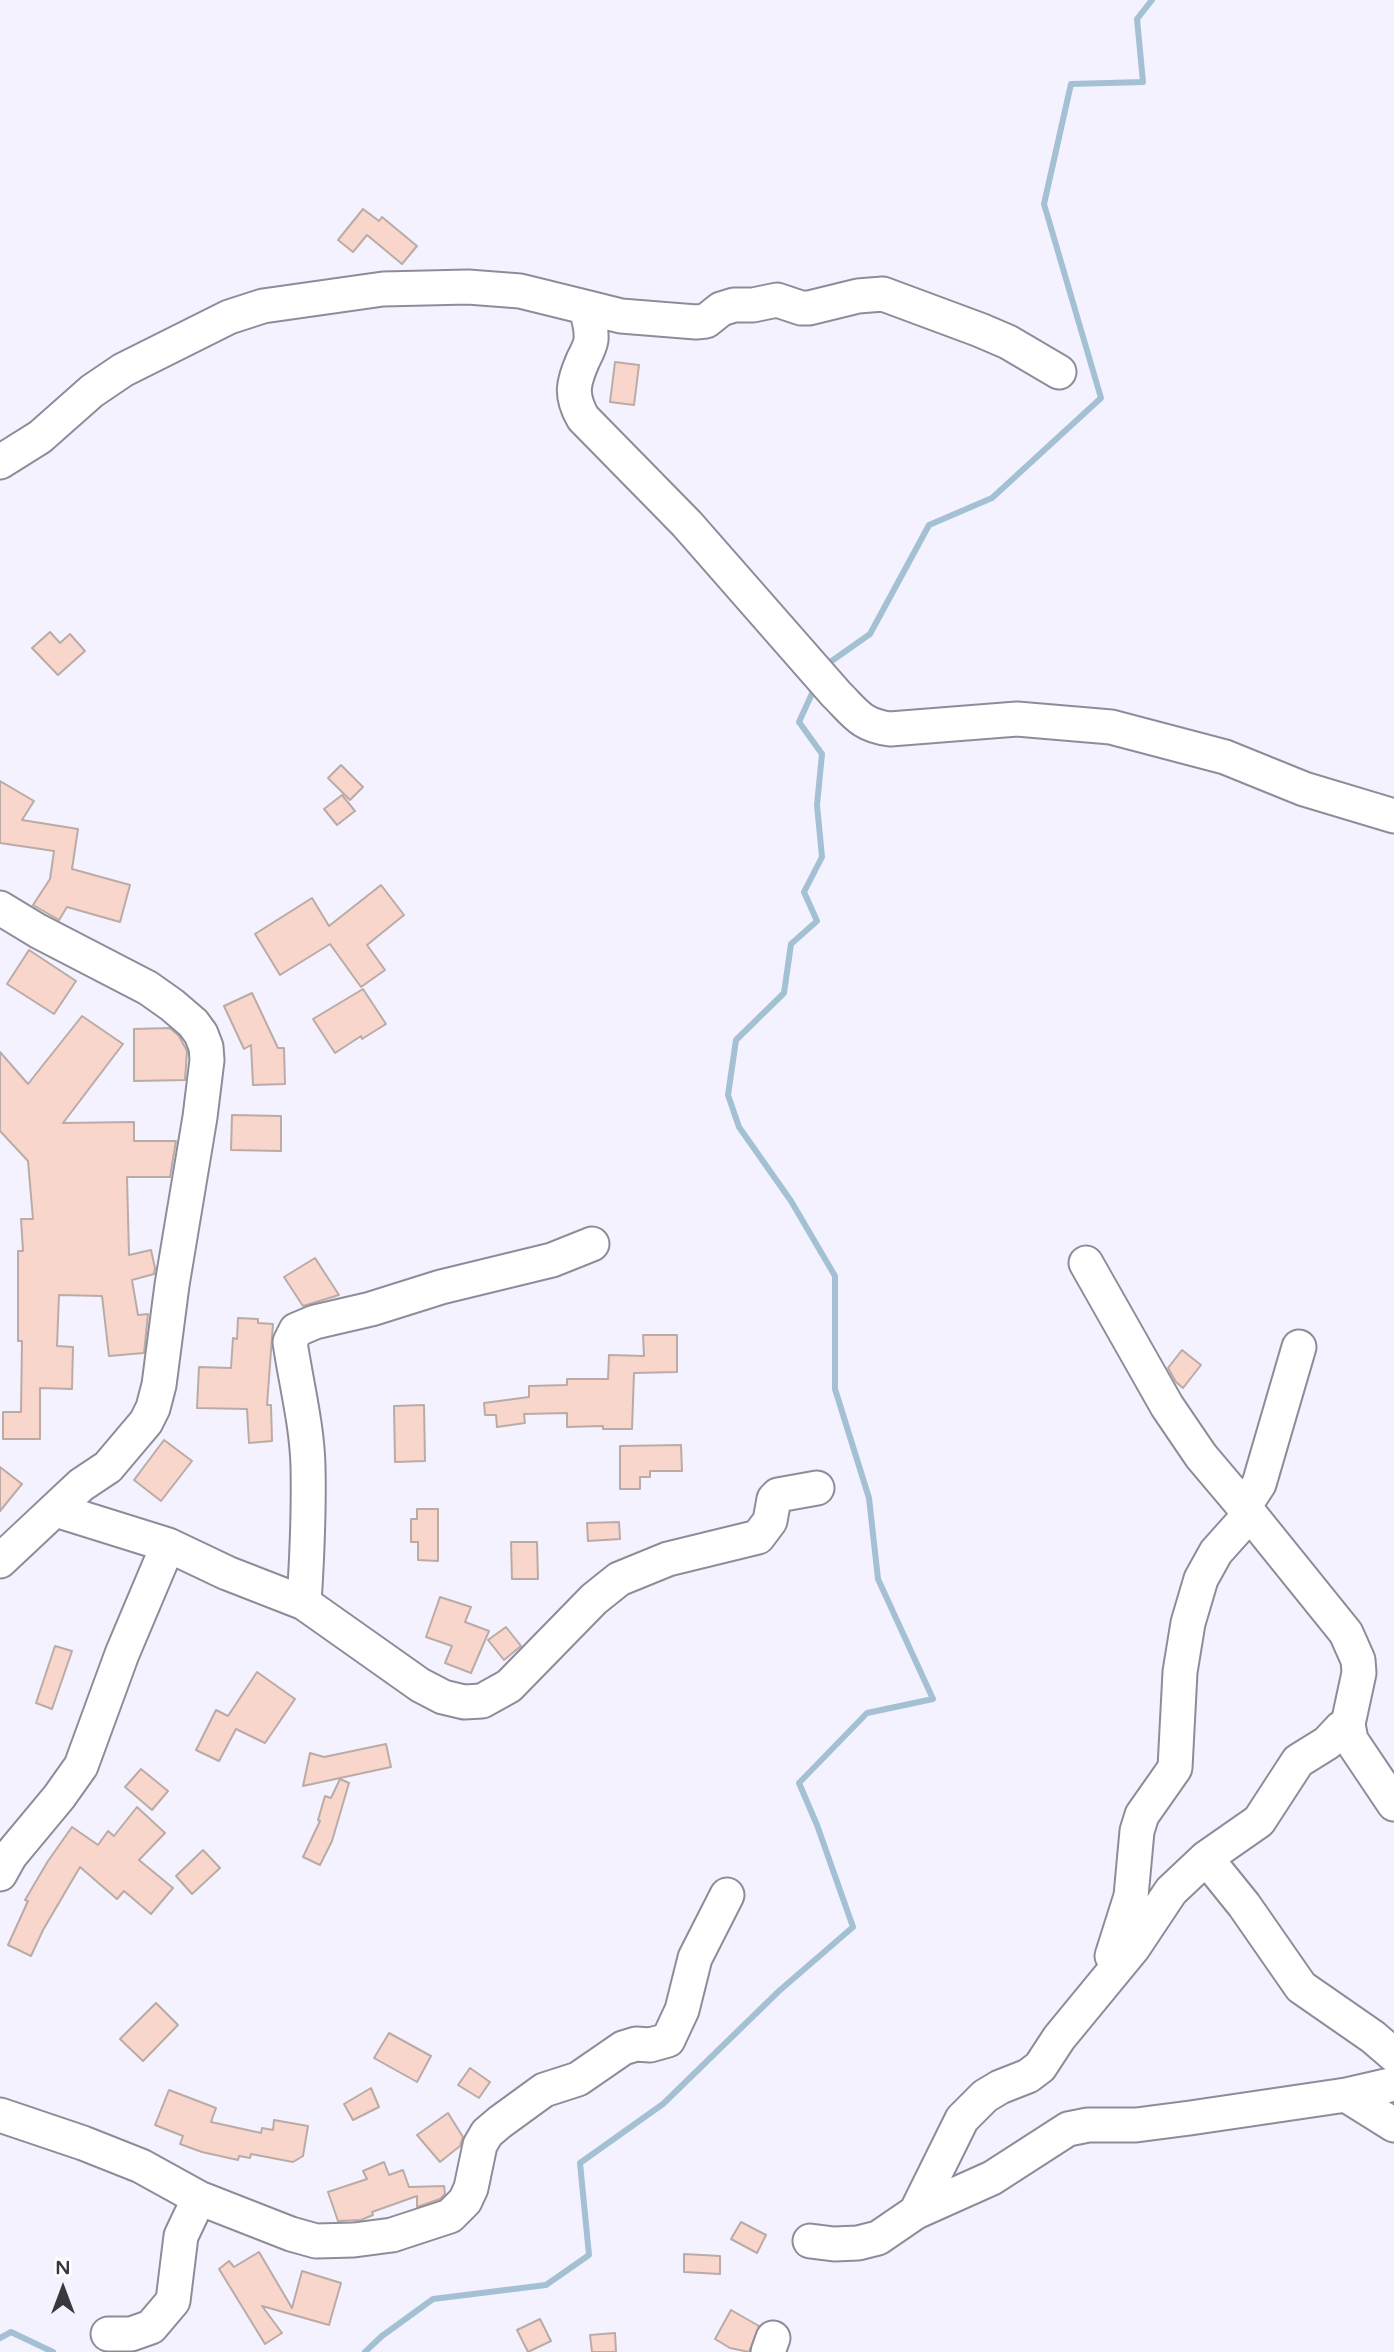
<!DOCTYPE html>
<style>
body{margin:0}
#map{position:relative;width:1394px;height:2352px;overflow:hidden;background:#f4f2fe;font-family:"Varela Round",sans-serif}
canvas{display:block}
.north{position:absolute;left:28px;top:2254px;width:70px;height:70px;-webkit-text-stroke:5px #fff;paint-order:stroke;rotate:0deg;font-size:19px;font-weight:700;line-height:28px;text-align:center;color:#39383d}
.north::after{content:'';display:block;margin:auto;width:24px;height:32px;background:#39383d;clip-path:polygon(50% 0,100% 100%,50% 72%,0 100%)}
</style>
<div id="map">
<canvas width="1394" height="2352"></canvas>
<div class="north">N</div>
</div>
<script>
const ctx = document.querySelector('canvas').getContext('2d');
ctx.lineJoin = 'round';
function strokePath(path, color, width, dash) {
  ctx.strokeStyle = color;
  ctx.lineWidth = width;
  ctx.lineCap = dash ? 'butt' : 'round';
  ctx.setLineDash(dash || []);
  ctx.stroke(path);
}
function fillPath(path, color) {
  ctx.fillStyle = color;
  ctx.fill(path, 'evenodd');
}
strokePath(new Path2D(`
 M 826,665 L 870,634 L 929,525 L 992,498 L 1101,398 L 1044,204 L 1071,84 L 1143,82 L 1137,19 L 1152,0
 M 0,2338 L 11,2332 L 53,2352
 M 365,2352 L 382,2336 L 433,2299 L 546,2285 L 589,2255 L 580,2163 L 663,2104 L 779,1991 L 853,1927 L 817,1825 L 799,1783 L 867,1713 L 933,1699 L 878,1579 L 869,1498 L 835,1389 L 835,1276 L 791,1201 L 739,1127 L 728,1095 L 736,1040 L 784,993 L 791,944 L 817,921 L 804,892 L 822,857 L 817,805 L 822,754 L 799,722 L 815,687`), '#a4c0d3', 6);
const building = new Path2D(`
 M 363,209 L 379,221 L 382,217 L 417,246 L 402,264 L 367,235 L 353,252 L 338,240 Z
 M 615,362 L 639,365 L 634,405 L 610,402 Z
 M 50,632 L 60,643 L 70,634 L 85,651 L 58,675 L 32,648 Z
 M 341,765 L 363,787 L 350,800 L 328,778 Z
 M 0,781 L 34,801 L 22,820 L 78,829 L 72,869 L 130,885 L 120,922 L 67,907 L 59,920 L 33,905 L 50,879 L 54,851 L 0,843 Z
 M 342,795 L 355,811 L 337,825 L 324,809 Z
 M 381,885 L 404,915 L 367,945 L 385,970 L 361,987 L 330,944 L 280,975 L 255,934 L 312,898 L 329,926 Z
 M 29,950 L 76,981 L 54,1014 L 7,984 Z
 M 363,989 L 386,1024 L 362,1039 L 361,1036 L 335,1053 L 313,1019 Z
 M 252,993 L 278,1048 L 284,1048 L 285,1084 L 253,1085 L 251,1045 L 244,1049 L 224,1006 Z
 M 82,1016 L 123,1044 L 63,1123 L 134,1122 L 134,1141 L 176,1141 L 170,1177 L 127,1177 L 129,1255 L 151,1250 L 155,1268 L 154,1274 L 132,1280 L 138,1315 L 148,1314 L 144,1353 L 109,1356 L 102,1296 L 59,1295 L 57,1346 L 73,1347 L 72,1389 L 40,1388 L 40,1439 L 3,1439 L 3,1412 L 21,1412 L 22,1341 L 18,1341 L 18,1251 L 23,1251 L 21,1219 L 33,1219 L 28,1161 L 0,1131 L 0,1052 L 28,1084 Z
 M 170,1028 L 179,1036 L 187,1051 L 185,1080 L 134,1081 L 134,1029 Z
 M 232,1115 L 281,1116 L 281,1151 L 231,1150 Z
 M 315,1258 L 339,1295 L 303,1306 L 284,1277 Z
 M 238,1318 L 258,1319 L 258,1323 L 273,1324 L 267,1405 L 271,1405 L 272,1441 L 249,1443 L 247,1409 L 197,1408 L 199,1367 L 231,1368 L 233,1338 L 237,1339 Z
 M 643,1335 L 677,1335 L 677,1372 L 634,1373 L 632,1429 L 603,1429 L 603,1426 L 567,1427 L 567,1413 L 524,1414 L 525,1423 L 497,1427 L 496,1415 L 485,1415 L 484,1403 L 529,1397 L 529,1386 L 567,1385 L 567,1379 L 608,1379 L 609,1355 L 644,1356 Z
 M 1182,1350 L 1201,1365 L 1183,1388 L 1176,1382 L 1168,1368 Z
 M 424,1405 L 425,1461 L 395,1462 L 394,1406 Z
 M 164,1440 L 192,1461 L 161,1501 L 134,1480 Z
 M 681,1445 L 682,1471 L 650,1471 L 650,1477 L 640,1477 L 640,1489 L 620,1489 L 620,1446 Z
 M 0,1467 L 22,1484 L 0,1511 Z
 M 417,1509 L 438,1509 L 438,1561 L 418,1560 L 418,1542 L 411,1542 L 411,1519 L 417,1519 Z
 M 619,1522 L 620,1539 L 588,1541 L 587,1523 Z
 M 511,1542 L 537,1542 L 538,1579 L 512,1579 Z
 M 440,1597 L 471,1607 L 465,1622 L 489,1631 L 471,1673 L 445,1663 L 452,1646 L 426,1637 Z
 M 506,1627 L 521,1646 L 504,1660 L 488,1640 Z
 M 55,1646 L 72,1651 L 52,1709 L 36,1703 Z
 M 257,1672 L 295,1699 L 265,1743 L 236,1729 L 219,1761 L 196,1750 L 216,1710 L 228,1716 Z
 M 386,1744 L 391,1767 L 303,1786 L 310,1753 L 324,1757 Z
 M 141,1769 L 168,1791 L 152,1810 L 125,1787 Z
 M 340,1779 L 349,1783 L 332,1841 L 320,1865 L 303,1857 L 320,1821 L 318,1820 L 325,1796 L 331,1798 Z
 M 137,1807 L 165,1833 L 139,1860 L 173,1888 L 151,1914 L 124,1891 L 117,1899 L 80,1867 L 43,1930 L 31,1956 L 8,1945 L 28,1901 L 25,1900 L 48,1861 L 72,1827 L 98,1845 L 108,1831 L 114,1836 Z
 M 203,1850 L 220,1868 L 192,1894 L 176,1876 Z
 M 156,2003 L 178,2025 L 143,2061 L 120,2039 Z
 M 389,2033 L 431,2056 L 417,2082 L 374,2058 Z
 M 470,2068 L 490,2082 L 479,2098 L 458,2085 Z
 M 371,2088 L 379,2107 L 353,2120 L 344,2104 Z
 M 169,2090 L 216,2108 L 211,2122 L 261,2133 L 262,2128 L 273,2130 L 274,2120 L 308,2126 L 303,2156 L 293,2162 L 251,2154 L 250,2158 L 239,2156 L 238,2160 L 202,2152 L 180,2144 L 183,2136 L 155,2125 Z
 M 448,2113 L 463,2137 L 460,2146 L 440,2162 L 417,2135 Z
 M 384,2162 L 389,2175 L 403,2170 L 409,2187 L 444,2186 L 445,2194 L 440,2199 L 417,2207 L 417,2196 L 372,2212 L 373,2215 L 361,2220 L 338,2221 L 328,2192 L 367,2179 L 363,2171 Z
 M 741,2222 L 766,2235 L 757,2253 L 731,2239 Z
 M 259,2252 L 292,2308 L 302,2271 L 341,2283 L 329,2325 L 262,2306 L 282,2333 L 265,2344 L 219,2269 L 229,2261 L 234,2267 Z
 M 684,2254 L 720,2256 L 720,2274 L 684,2272 Z
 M 731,2310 L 759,2326 L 749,2352 L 730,2348 L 715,2339 Z
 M 540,2319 L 551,2341 L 528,2352 L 517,2330 Z
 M 615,2333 L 616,2352 L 592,2352 L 590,2335 Z`);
fillPath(building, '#f8d6cc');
strokePath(building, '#bbaba6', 2);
const minor = new Path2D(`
 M 585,307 L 621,316 L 696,322 L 706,321 L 721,309 L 734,305 L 753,305 L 777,300 L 801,308 L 809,308 L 858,296 L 883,294 L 980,330 L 1008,342 L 1059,372
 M 0,462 L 40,437 L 92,391 L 123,370 L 229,317 L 263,306 L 383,289 L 468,287 L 520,291 L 585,307 C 589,318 592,328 591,340 C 590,347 586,354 583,360 C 573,383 570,395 583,418 L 687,524 L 836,694 C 856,714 861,725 890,729 L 1017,719 L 1111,727 L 1225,757 L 1304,789 L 1394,816
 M 0,908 L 38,931 L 148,988 L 172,1005 L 193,1023 L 201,1034 L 206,1047 L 207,1060 L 200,1117 L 172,1285 L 159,1385 L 153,1408 L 146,1422 L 108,1467 L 81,1485 L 0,1561
 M 1086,1263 L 1167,1406 L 1201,1456 L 1250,1514 L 1346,1633 L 1358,1660 L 1359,1673 L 1348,1724 L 1351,1740 L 1394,1804
 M 1244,1507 L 1259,1484 L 1299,1347
 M 56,1510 L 168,1545 L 227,1573 L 304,1603 L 420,1685 L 443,1697 L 464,1702 L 482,1701 L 509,1686 L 594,1599 L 619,1579 L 668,1559 L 758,1537 L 770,1521 L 774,1499 L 778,1495 L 817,1488
 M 304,1603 C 307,1557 309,1512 308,1466 C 307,1425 296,1383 290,1342 L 296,1330 L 315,1322 L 371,1309 L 441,1287 L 552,1260 L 592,1244
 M 1206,1858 L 1244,1905 L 1301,1987 L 1373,2037 L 1394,2055
 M 0,1874 L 10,1856 L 59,1797 L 81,1766 L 122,1654 L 168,1545
 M 1112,1956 L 1131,1896 L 1137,1831 L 1142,1815 L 1175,1768 L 1180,1672 L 1188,1623 L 1201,1579 L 1216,1552 L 1250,1514
 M 1346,2095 L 1394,2125
 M 0,2115 L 83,2143 L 141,2166 L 199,2198 L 291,2234 L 316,2241 L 354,2240 L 392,2235 L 450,2216 L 465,2201 L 471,2188 L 480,2145 L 487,2133 L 500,2122 L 544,2090 L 578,2079 L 623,2048 L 636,2044 L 650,2045 L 668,2040 L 682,2010 L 695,1958 L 727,1895
 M 916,2212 L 962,2119 L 985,2096 L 1000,2087 L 1028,2076 L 1040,2067 L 1059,2038 L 1133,1948 L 1171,1891 L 1206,1858 L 1259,1821 L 1298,1761 L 1327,1743 L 1341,1728 L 1348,1724
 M 810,2241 L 834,2244 L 858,2243 L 878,2238 L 916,2212 L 992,2178 L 1068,2129 L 1088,2125 L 1136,2125 L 1190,2118 L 1346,2095 L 1394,2084
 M 108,2334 L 131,2334 L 151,2327 L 173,2301 L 181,2236 L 199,2198
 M 768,2352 L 773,2338`);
strokePath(minor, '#8f8c9a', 37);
strokePath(minor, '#fff', 33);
</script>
